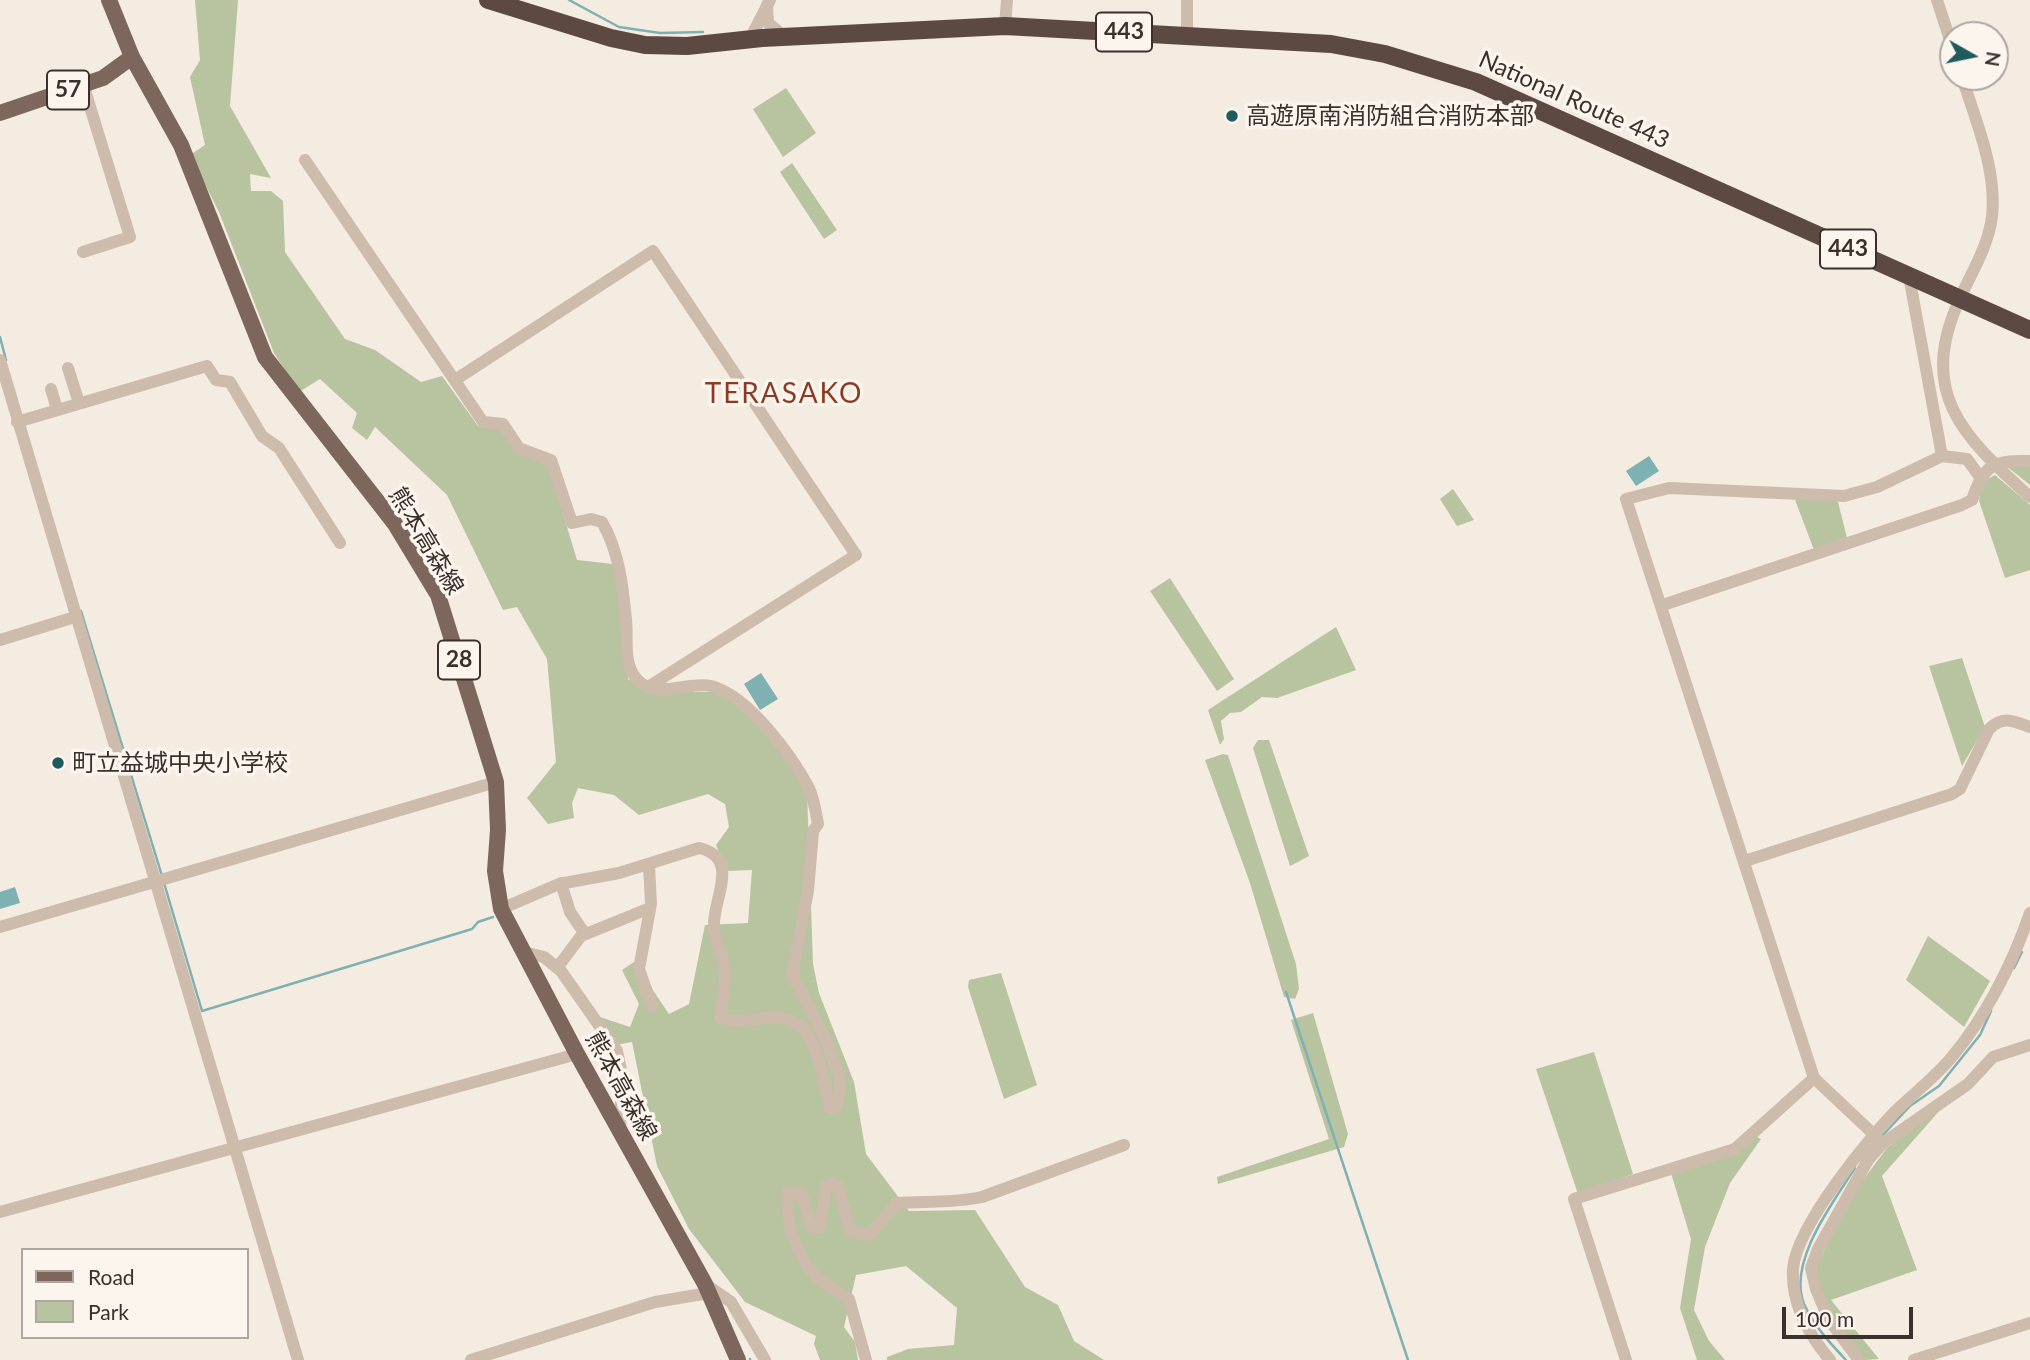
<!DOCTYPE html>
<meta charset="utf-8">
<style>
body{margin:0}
#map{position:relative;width:2030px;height:1360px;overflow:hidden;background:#f4ebe1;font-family:Lato,sans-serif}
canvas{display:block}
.legend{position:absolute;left:21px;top:1248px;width:228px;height:91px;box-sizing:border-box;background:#fbf5ee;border:2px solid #aea6a0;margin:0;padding:9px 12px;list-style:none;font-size:21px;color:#3b302b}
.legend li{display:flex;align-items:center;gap:14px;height:35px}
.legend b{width:35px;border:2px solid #aea6a0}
.north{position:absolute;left:1939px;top:21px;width:70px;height:70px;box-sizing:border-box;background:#fbf5ee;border:2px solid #aea6a0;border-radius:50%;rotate:99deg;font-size:19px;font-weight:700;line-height:28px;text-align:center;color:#3b302b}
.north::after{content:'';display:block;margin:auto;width:24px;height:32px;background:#1f5a5e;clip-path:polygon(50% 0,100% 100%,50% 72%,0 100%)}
.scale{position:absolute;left:1782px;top:1307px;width:131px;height:32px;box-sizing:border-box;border:4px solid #3b302b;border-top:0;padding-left:9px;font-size:21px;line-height:24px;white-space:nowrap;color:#3b302b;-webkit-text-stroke:5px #fbf5ee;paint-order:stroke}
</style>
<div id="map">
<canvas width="2030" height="1360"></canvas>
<ul class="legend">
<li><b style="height:9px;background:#7d675c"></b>Road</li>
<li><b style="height:19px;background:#b8c4a0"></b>Park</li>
</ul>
<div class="north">N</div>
<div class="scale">100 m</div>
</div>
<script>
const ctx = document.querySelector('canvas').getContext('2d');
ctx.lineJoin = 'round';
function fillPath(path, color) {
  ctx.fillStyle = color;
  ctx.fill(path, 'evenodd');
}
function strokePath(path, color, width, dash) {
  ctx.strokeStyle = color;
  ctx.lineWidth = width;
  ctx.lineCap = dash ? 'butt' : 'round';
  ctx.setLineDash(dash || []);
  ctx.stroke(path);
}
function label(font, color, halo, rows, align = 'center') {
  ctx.font = font + ' Lato,"Noto Sans JP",sans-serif';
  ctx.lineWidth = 7;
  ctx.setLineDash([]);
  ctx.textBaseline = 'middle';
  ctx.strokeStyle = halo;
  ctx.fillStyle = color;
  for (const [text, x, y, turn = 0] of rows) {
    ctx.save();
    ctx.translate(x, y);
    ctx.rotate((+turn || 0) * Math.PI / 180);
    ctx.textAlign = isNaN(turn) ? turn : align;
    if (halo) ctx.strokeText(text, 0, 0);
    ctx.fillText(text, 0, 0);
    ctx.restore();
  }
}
fillPath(new Path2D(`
 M 195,0 L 238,0 L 230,106 L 271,178 L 250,174 L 251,191 L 271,191 L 283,201 L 285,252 L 345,339 L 375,350 L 421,382 L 442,376 L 478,426 L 500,428 L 548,464 L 577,560 L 613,564 L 624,624 L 628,679 L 651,692 L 716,692 L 742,708 L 775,744 L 807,791 L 813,964 L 819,993 L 854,1082 L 866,1154 L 909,1211 L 975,1210 L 1025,1287 L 1058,1305 L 1074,1341 L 1104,1360 L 887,1360 L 887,1357 L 908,1349 L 954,1345 L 957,1308 L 906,1266 L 856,1275 L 844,1327 L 855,1342 L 858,1360 L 820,1360 L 814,1344 L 816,1336 L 745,1302 L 689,1229 L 657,1166 L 632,1042 L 616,1045 L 600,1017 L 630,1027 L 639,1004 L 622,970 L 634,962 L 669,1014 L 689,1004 L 705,925 L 748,923 L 752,870 L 726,871 L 716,845 L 729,827 L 725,804 L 708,794 L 639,815 L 614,795 L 578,788 L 572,803 L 574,818 L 548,824 L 527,798 L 556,762 L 547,659 L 517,607 L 503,610 L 447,495 L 375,427 L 367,440 L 352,428 L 357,413 L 320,379 L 299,392 L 274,353 L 219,212 L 192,158 L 193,153 L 205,145 L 190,77 L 200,60 Z
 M 786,88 L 816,133 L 783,157 L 753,109 Z
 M 792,163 L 837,230 L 824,239 L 780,172 Z
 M 2030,464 L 2030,485 L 2005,465 Z
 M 1995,475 L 2030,505 L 2030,570 L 2005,578 L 1979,501 L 1982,482 Z
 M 1453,489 L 1474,520 L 1457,526 L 1440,499 Z
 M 1794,497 L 1837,498 L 1847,538 L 1814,550 Z
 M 1170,578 L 1234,679 L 1217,691 L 1150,591 Z
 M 1336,627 L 1356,670 L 1277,698 L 1262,697 L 1241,712 L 1230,713 L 1221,721 L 1224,739 L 1220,745 L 1208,710 Z
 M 1962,658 L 1985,727 L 1962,766 L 1929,666 Z
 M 1258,740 L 1269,740 L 1309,856 L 1290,866 L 1253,748 Z
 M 1223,754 L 1228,755 L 1296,964 L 1299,989 L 1295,999 L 1284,997 L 1250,883 L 1205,760 Z
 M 1928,936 L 1990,981 L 1964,1027 L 1906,980 Z
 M 1001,973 L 1037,1085 L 1004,1099 L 968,987 L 969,980 Z
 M 1313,1013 L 1348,1134 L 1344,1147 L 1218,1184 L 1217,1177 L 1329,1139 L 1291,1020 Z
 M 1594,1052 L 1633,1174 L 1578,1194 L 1536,1069 Z
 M 1948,1101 L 1882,1176 L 1917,1270 L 1831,1300 L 1879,1359 L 1865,1360 L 1833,1319 L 1814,1271 L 1851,1196 L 1887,1148 Z
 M 1755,1136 L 1761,1139 L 1730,1183 L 1705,1247 L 1694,1310 L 1709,1341 L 1725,1360 L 1697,1360 L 1680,1308 L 1691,1239 L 1671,1173 Z`), '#b8c4a0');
fillPath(new Path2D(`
 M 1649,456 L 1659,471 L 1636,486 L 1626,471 Z
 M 761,673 L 778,699 L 760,710 L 744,684 Z
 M 15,887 L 20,903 L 0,909 L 0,892 Z`), '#7fb0b2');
strokePath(new Path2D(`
 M 569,0 L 619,27 L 660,33 L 703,32
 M 0,337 L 6,360
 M 81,611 L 162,876
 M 164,883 L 202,1011 L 472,929 L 478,922 L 493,917
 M 2014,968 L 2022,952
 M 1286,992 L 1408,1360
 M 1882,1136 L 1910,1106 L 1939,1086 L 1980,1035 L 1991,1011
 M 750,1359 L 750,1360
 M 1846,1360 C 1830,1343 1814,1326 1804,1304 C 1787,1262 1834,1201 1855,1168`), '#7fb0b2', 2.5);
strokePath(new Path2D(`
 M 1937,0 L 1953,49
 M 767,5 L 768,23 L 785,37
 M 1005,26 L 1007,0
 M 1187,35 L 1187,0
 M 750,39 L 770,0
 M 1962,77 C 1976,122 1997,169 1992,217 C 1988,246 1973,270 1961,296 C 1916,393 1962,435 2030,497
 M 305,160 L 483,422 L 503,424 L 519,448 L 551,460 L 572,523 L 591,519 L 602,522 C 619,551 623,587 626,620 C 628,638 623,661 635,677 C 653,701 687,681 711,686 C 748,695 792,756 809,788 C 814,799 816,813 818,824 L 813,831 L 808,891 L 792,975 L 826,1040 L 839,1076 L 840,1092 L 836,1107 L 830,1108 C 821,1079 820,1018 776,1017 C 757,1017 739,1025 721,1019 C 720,1001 728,980 724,964 C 721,951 714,941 714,927 C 712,900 742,858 699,848 L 619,873 L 559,884 L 501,909
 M 83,252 L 130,237 L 83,84
 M 1909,276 L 1942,456
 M 0,360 L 298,1360
 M 68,368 L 79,403
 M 455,380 L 653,251 L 856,555 L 648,687
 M 51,389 L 57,409
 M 17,422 L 207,366 L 216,380 L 230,382 L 262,436 L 279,448 L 340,543
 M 1663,605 L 1962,505 L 1972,500 C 1984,464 1994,460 2030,461
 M 0,640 L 75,617
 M 1745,861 L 1952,794 L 1960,789 L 1989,729 C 2003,715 2013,721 2030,727
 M 649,865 L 651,904 L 639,969 L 652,1006
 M 561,883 L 570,912 L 585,934
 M 0,927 L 496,782
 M 524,952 L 544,957 L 561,971 L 617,1051 L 622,1074 L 620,1130
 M 557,968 L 581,936 L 650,908
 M 1883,1143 L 1814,1078 L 1626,499 L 1669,488 L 1844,496 L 1877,487 L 1942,456 L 1967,459 L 1980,477
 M 0,1212 L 577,1054
 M 708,1286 L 731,1302 L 765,1360
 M 471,1360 L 655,1302 L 709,1293
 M 866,1360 L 849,1299 C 841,1293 833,1290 826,1284 C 797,1263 786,1226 788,1192 L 802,1194 L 811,1228 L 820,1227 L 826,1187 L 833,1183 L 839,1188 L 850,1231 L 870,1235 L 897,1203 C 926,1201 955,1203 982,1197 L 1124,1145
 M 1626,1360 L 1574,1199 L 1735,1149 L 1814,1078
 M 1830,1360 C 1808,1334 1791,1304 1793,1269 C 1796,1227 1870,1135 1901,1106 C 1918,1090 1936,1076 1951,1058 C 1985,1018 2013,963 2030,913
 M 1859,1360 L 1829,1320 L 1816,1289 L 1811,1268 L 1818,1249 L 1868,1160 L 1883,1143 L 1968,1084 L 1993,1057 L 2030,1045
 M 1914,1360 L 2030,1323`), '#cdbbac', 12);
strokePath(new Path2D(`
 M 109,0 L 132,57 L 181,145 L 265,357 L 395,524 L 438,595 L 496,782 L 498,830 L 495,871 L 501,909 L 577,1054 L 705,1284 L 738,1360
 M 0,113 L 103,78 L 132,57`), '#7d675c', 16);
strokePath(new Path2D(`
 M 488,0 L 611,38 L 645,45 L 687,46 L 762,38 L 1005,26 L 1331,44 L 1385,54 L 1476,82 L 2030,330`), '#5c4a42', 18);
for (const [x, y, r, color] of [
 [1232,116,7,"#1f5a5e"],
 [58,763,7,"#1f5a5e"]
]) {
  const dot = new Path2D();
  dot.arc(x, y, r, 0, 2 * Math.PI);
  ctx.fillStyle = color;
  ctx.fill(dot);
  strokePath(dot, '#fbf5ee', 2.5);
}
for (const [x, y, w] of [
 [1124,32,56],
 [68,90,42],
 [1848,249,56],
 [459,660,42]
]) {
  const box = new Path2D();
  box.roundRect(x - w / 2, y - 19.5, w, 39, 5);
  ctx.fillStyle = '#fbf5ee';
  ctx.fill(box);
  strokePath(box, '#3b302b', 2);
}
label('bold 23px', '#3b302b', null, [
 ["443",1124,32],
 ["57",68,90],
 ["443",1848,249],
 ["28",459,660]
]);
label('24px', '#3b302b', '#fbf5ee', [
 ["National Route 443",1574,100,24],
 ["熊本高森線",426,541,59],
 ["熊本高森線",621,1086,61]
]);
label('24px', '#3b302b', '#fbf5ee', [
 ["高遊原南消防組合消防本部",1246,116],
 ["町立益城中央小学校",72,763]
], 'left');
ctx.letterSpacing = '2px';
label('28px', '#8c3b22', '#fbf5ee', [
 ["TERASAKO",784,394]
]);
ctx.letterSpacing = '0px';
</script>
